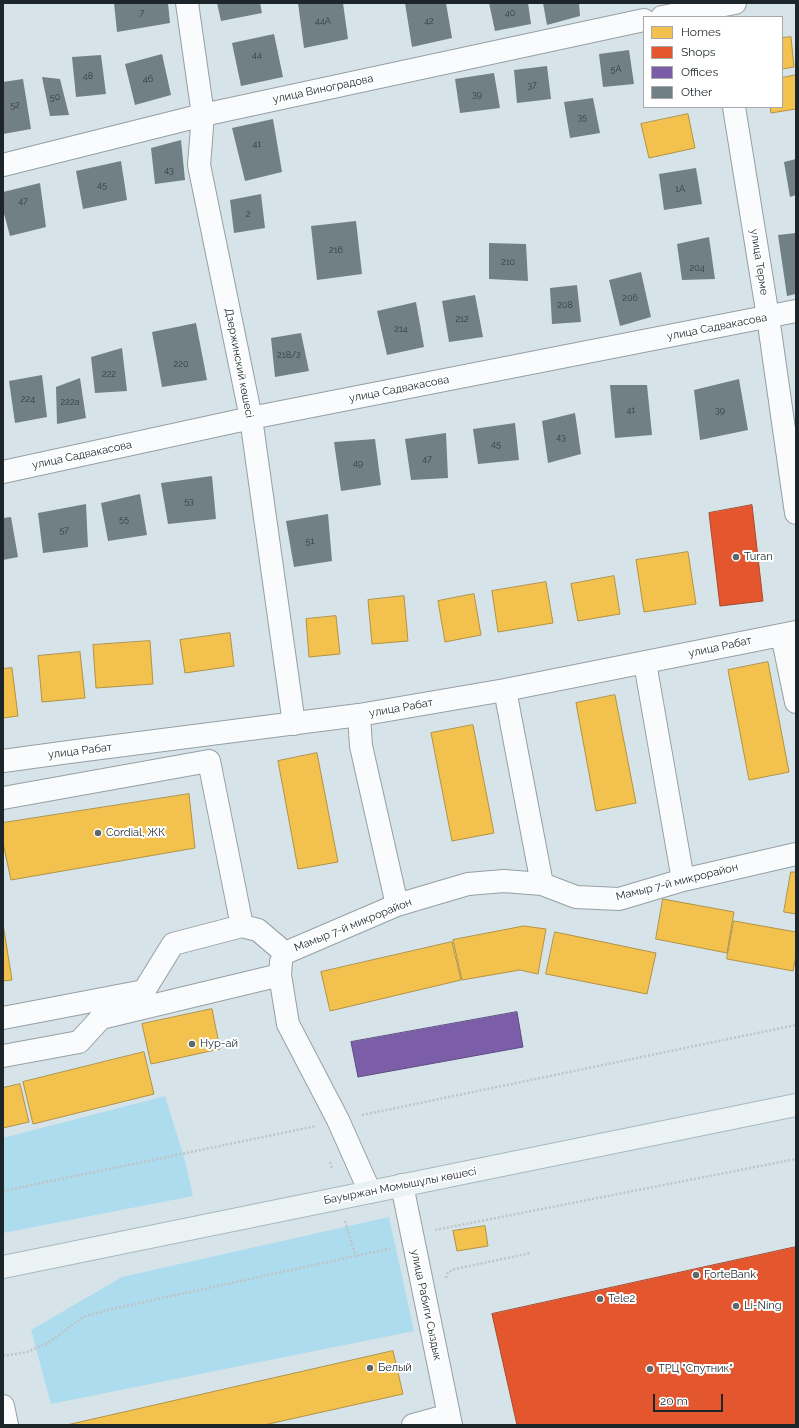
<!DOCTYPE html>
<meta charset="utf-8">
<style>
body{margin:0}
#map{position:relative;width:799px;height:1428px;overflow:hidden;background:#d6e4ea;font-family:Raleway,sans-serif}
canvas{display:block}
.frame{position:absolute;inset:0;border:4px solid #1c262a;pointer-events:none}
.legend{position:absolute;left:643px;top:16px;width:140px;height:92px;box-sizing:border-box;background:#fff;border:1px solid #a4a8aa;margin:0;padding:5px 7px;list-style:none;font-size:12px;color:#1c262a}
.legend li{display:flex;align-items:center;gap:8px;height:20px}
.legend b{width:20px;border:1px solid #a4a8aa}
.scale{position:absolute;left:653px;top:1394px;width:70px;height:18px;box-sizing:border-box;border:2px solid #1c262a;border-top:0;padding-left:5px;font-size:12px;line-height:14px;white-space:nowrap;color:#1c262a;-webkit-text-stroke:3px #fff;paint-order:stroke}
</style>
<div id="map">
<canvas width="799" height="1428"></canvas>
<div class="frame"></div>
<ul class="legend">
<li><b style="height:11px;background:#f2c14e"></b>Homes</li>
<li><b style="height:11px;background:#e4572e"></b>Shops</li>
<li><b style="height:11px;background:#7b5ea7"></b>Offices</li>
<li><b style="height:11px;background:#718085"></b>Other</li>
</ul>
<div class="scale">20 m</div>
</div>
<script>
const ctx = document.querySelector('canvas').getContext('2d');
ctx.lineJoin = 'round';
function fillPath(path, color) {
  ctx.fillStyle = color;
  ctx.fill(path, 'evenodd');
}
function strokePath(path, color, width, dash) {
  ctx.strokeStyle = color;
  ctx.lineWidth = width;
  ctx.lineCap = dash ? 'butt' : 'round';
  ctx.setLineDash(dash || []);
  ctx.stroke(path);
}
function label(font, color, halo, rows, align = 'center') {
  ctx.font = font + ' Raleway,sans-serif';
  ctx.lineWidth = 4;
  ctx.setLineDash([]);
  ctx.textBaseline = 'middle';
  ctx.strokeStyle = halo;
  ctx.fillStyle = color;
  for (const [text, x, y, turn = 0] of rows) {
    ctx.save();
    ctx.translate(x, y);
    ctx.rotate((+turn || 0) * Math.PI / 180);
    ctx.textAlign = isNaN(turn) ? turn : align;
    if (halo) ctx.strokeText(text, 0, 0);
    ctx.fillText(text, 0, 0);
    ctx.restore();
  }
}
fillPath(new Path2D(`
 M 165,1096 L 184,1157 L 193,1196 L 3,1233 L 3,1138 Z
 M 389,1217 L 414,1331 L 51,1404 L 31,1330 L 122,1277 Z`), '#acdced');
const homes = new Path2D(`
 M 791,37 L 794,67 L 782,69 L 782,38 Z
 M 796,75 L 796,109 L 771,113 L 770,107 L 782,107 L 782,78 Z
 M 688,114 L 695,148 L 649,158 L 641,124 Z
 M 688,552 L 696,604 L 644,612 L 636,560 Z
 M 614,576 L 620,614 L 578,621 L 571,584 Z
 M 546,582 L 553,623 L 498,632 L 492,591 Z
 M 474,594 L 481,635 L 445,642 L 438,601 Z
 M 404,596 L 408,641 L 372,644 L 368,600 Z
 M 336,616 L 340,654 L 309,657 L 306,619 Z
 M 230,633 L 234,666 L 185,673 L 180,640 Z
 M 150,641 L 153,684 L 96,688 L 93,645 Z
 M 80,652 L 85,698 L 42,702 L 38,656 Z
 M 768,662 L 789,772 L 749,780 L 728,670 Z
 M 12,668 L 18,716 L 3,718 L 3,669 Z
 M 615,695 L 636,803 L 596,811 L 576,703 Z
 M 473,725 L 494,833 L 452,841 L 431,733 Z
 M 317,753 L 338,862 L 298,869 L 278,761 Z
 M 189,794 L 195,848 L 11,880 L 3,843 L 3,823 Z
 M 791,872 L 796,872 L 796,914 L 784,912 Z
 M 663,899 L 734,912 L 727,953 L 656,939 Z
 M 734,921 L 796,932 L 796,956 L 793,971 L 727,959 Z
 M 3,924 L 12,980 L 3,981 Z
 M 524,926 L 546,929 L 538,974 L 520,970 L 462,980 L 453,940 Z
 M 555,932 L 656,953 L 647,994 L 546,974 Z
 M 452,942 L 461,980 L 330,1011 L 321,972 Z
 M 212,1009 L 220,1049 L 151,1064 L 142,1024 Z
 M 144,1052 L 154,1094 L 33,1124 L 23,1082 Z
 M 20,1084 L 29,1122 L 3,1128 L 3,1088 Z
 M 485,1226 L 488,1246 L 457,1251 L 453,1231 Z
 M 393,1351 L 403,1394 L 264,1425 L 67,1425 Z`);
fillPath(homes, '#f2c14e');
strokePath(homes, '#b29243', 1);
const shops = new Path2D(`
 M 752,505 L 763,601 L 720,606 L 709,513 Z
 M 796,1247 L 796,1425 L 517,1425 L 492,1314 Z`);
fillPath(shops, '#e4572e');
strokePath(shops, '#a8482d', 1);
const offices = new Path2D(`
 M 517,1012 L 523,1047 L 358,1077 L 351,1042 Z`);
fillPath(offices, '#7b5ea7');
strokePath(offices, '#5e4d82', 1);
fillPath(new Path2D(`
 M 114,3 L 168,3 L 170,23 L 117,32 Z
 M 217,3 L 260,3 L 262,13 L 221,21 Z
 M 298,3 L 343,3 L 348,39 L 304,48 Z
 M 405,3 L 446,3 L 452,38 L 412,47 Z
 M 489,3 L 528,3 L 531,24 L 495,31 Z
 M 543,3 L 579,3 L 580,16 L 547,25 Z
 M 274,34 L 283,77 L 241,86 L 232,43 Z
 M 629,50 L 634,84 L 603,87 L 599,54 Z
 M 162,54 L 171,95 L 135,105 L 125,64 Z
 M 101,55 L 106,94 L 76,97 L 72,57 Z
 M 547,66 L 551,99 L 517,103 L 514,70 Z
 M 494,73 L 500,108 L 460,113 L 455,79 Z
 M 42,77 L 60,79 L 69,115 L 50,116 Z
 M 23,79 L 31,129 L 3,134 L 3,82 Z
 M 593,98 L 600,133 L 570,138 L 564,102 Z
 M 273,119 L 282,172 L 245,181 L 232,128 Z
 M 181,140 L 185,180 L 155,184 L 151,148 Z
 M 796,159 L 796,195 L 790,197 L 784,162 Z
 M 121,161 L 127,200 L 83,209 L 76,171 Z
 M 696,168 L 702,204 L 664,210 L 659,174 Z
 M 40,183 L 46,227 L 10,236 L 3,210 L 3,192 Z
 M 261,194 L 265,228 L 234,233 L 230,200 Z
 M 356,221 L 362,274 L 317,280 L 311,226 Z
 M 796,233 L 796,294 L 787,296 L 778,235 Z
 M 709,237 L 715,279 L 682,280 L 677,244 Z
 M 489,243 L 526,244 L 528,281 L 489,279 Z
 M 641,272 L 651,317 L 620,326 L 609,280 Z
 M 577,285 L 581,322 L 552,324 L 550,288 Z
 M 475,295 L 483,337 L 449,342 L 442,301 Z
 M 416,302 L 424,347 L 387,355 L 377,311 Z
 M 196,323 L 207,380 L 162,387 L 152,332 Z
 M 301,333 L 309,371 L 275,377 L 271,338 Z
 M 122,348 L 127,391 L 95,393 L 91,357 Z
 M 42,375 L 47,417 L 15,423 L 9,381 Z
 M 80,378 L 86,418 L 57,424 L 56,387 Z
 M 739,379 L 748,430 L 700,440 L 694,390 Z
 M 610,385 L 647,385 L 652,435 L 615,438 Z
 M 575,413 L 581,454 L 548,463 L 542,421 Z
 M 515,423 L 519,460 L 478,464 L 473,429 Z
 M 446,433 L 448,478 L 411,480 L 405,439 Z
 M 375,439 L 381,485 L 341,491 L 334,442 Z
 M 212,476 L 216,519 L 168,524 L 161,483 Z
 M 140,494 L 147,535 L 108,541 L 101,503 Z
 M 86,504 L 88,547 L 43,553 L 38,513 Z
 M 328,514 L 332,561 L 294,567 L 286,521 Z
 M 11,517 L 18,557 L 3,560 L 3,518 Z`), '#718085');
const minor = new Path2D(`
 M 187,3 L 203,115 L 199,165 L 251,418 L 294,724
 M 662,17 L 735,3
 M 734,107 L 768,317 L 796,513
 M 3,165 L 203,115 L 644,20
 M 3,472 L 251,418 L 796,311
 M 782,635 L 796,702
 M 645,663 L 683,880
 M 505,690 L 542,884
 M 359,715 L 361,746 L 397,905
 M 3,761 L 69,752 L 359,715 L 505,690 L 796,632
 M 3,798 L 209,761 L 242,926
 M 285,953 L 397,905 L 468,884 L 504,881 L 542,884 L 576,897 L 619,899 L 683,880 L 796,854
 M 281,962 L 280,975 L 288,1024 L 338,1120 L 370,1192
 M 3,1018 L 144,991 L 173,944 L 242,926 L 258,930 L 285,953
 M 3,1056 L 79,1042 L 101,1018 L 280,975
 M 402,1185 L 451,1425
 M 3,1406 L 7,1425
 M 413,1425 L 449,1415`);
const major = new Path2D(`
 M 3,1267 L 796,1105`);
strokePath(minor, '#95a0a4', 24);
strokePath(major, '#a8b8be', 24);
strokePath(new Path2D(`
 M 362,1115 L 796,1025
 M 330,1162 L 332,1169
 M 3,1191 L 316,1126
 M 345,1221 L 356,1257
 M 435,1230 L 796,1159
 M 446,1278 L 448,1272 L 455,1269 L 531,1253
 M 3,1356 L 27,1352 L 48,1343 L 83,1317 L 103,1311 L 392,1248`), '#bec4c5', 2.5, [2, 2]);
strokePath(minor, '#f9fbfc', 22);
strokePath(major, '#eaf2f4', 22);
for (const [x, y, r, color] of [
 [736,557,4,"#5d686d"],
 [98,833,4,"#5d686d"],
 [192,1044,4,"#5d686d"],
 [696,1275,4,"#5d686d"],
 [600,1299,4,"#5d686d"],
 [736,1306,4,"#5d686d"],
 [370,1368,4,"#5d686d"],
 [650,1369,4,"#5d686d"]
]) {
  const dot = new Path2D();
  dot.arc(x, y, r, 0, 2 * Math.PI);
  ctx.fillStyle = color;
  ctx.fill(dot);
  strokePath(dot, '#fff', 1.5);
}
label('9px', '#313c41', null, [
 ["7",142,13],
 ["40",510,13],
 ["44А",323,21],
 ["42",429,21],
 ["44",257,55],
 ["5А",616,69],
 ["48",88,76],
 ["46",148,79],
 ["37",532,85],
 ["39",477,94],
 ["50",55,97],
 ["52",15,105],
 ["35",582,117],
 ["41",257,144],
 ["43",169,170],
 ["45",102,185],
 ["1А",680,189],
 ["47",23,201],
 ["2",248,214],
 ["216",336,250],
 ["210",508,262],
 ["204",697,268],
 ["206",630,298],
 ["208",565,305],
 ["212",462,319],
 ["214",401,329],
 ["218/2",289,355],
 ["220",181,364],
 ["222",109,374],
 ["224",28,399],
 ["222а",70,402],
 ["41",631,410],
 ["39",720,410],
 ["43",561,437],
 ["45",496,444],
 ["47",427,459],
 ["49",358,463],
 ["53",189,501],
 ["55",124,519],
 ["57",64,530],
 ["51",310,541]
]);
label('11px', '#1c262a', '#fff', [
 ["улица Виноградова",323,89,-12],
 ["улица Терме",759,262,81],
 ["улица Садвакасова",717,327,-11],
 ["Дзержинский көшесі",239,363,79],
 ["улица Садвакасова",399,389,-11],
 ["улица Садвакасова",82,455,-12],
 ["улица Рабат",720,647,-12],
 ["улица Рабат",401,708,-10],
 ["улица Рабат",80,751,-7],
 ["Мамыр 7-й микрорайон",677,882,-14],
 ["Мамыр 7-й микрорайон",353,925,-22],
 ["Бауыржан Момышұлы көшесі",400,1186,-11],
 ["улица Рабиги Сыздык",426,1305,78]
]);
label('11px', '#1c262a', '#fff', [
 ["Turan",744,557],
 ["Cordial, ЖК",106,833],
 ["Нур-ай",200,1044],
 ["ForteBank",704,1275],
 ["Tele2",608,1299],
 ["Li-Ning",744,1306],
 ["Белый",378,1368],
 ["ТРЦ \"Спутник\"",658,1369]
], 'left');
</script>
